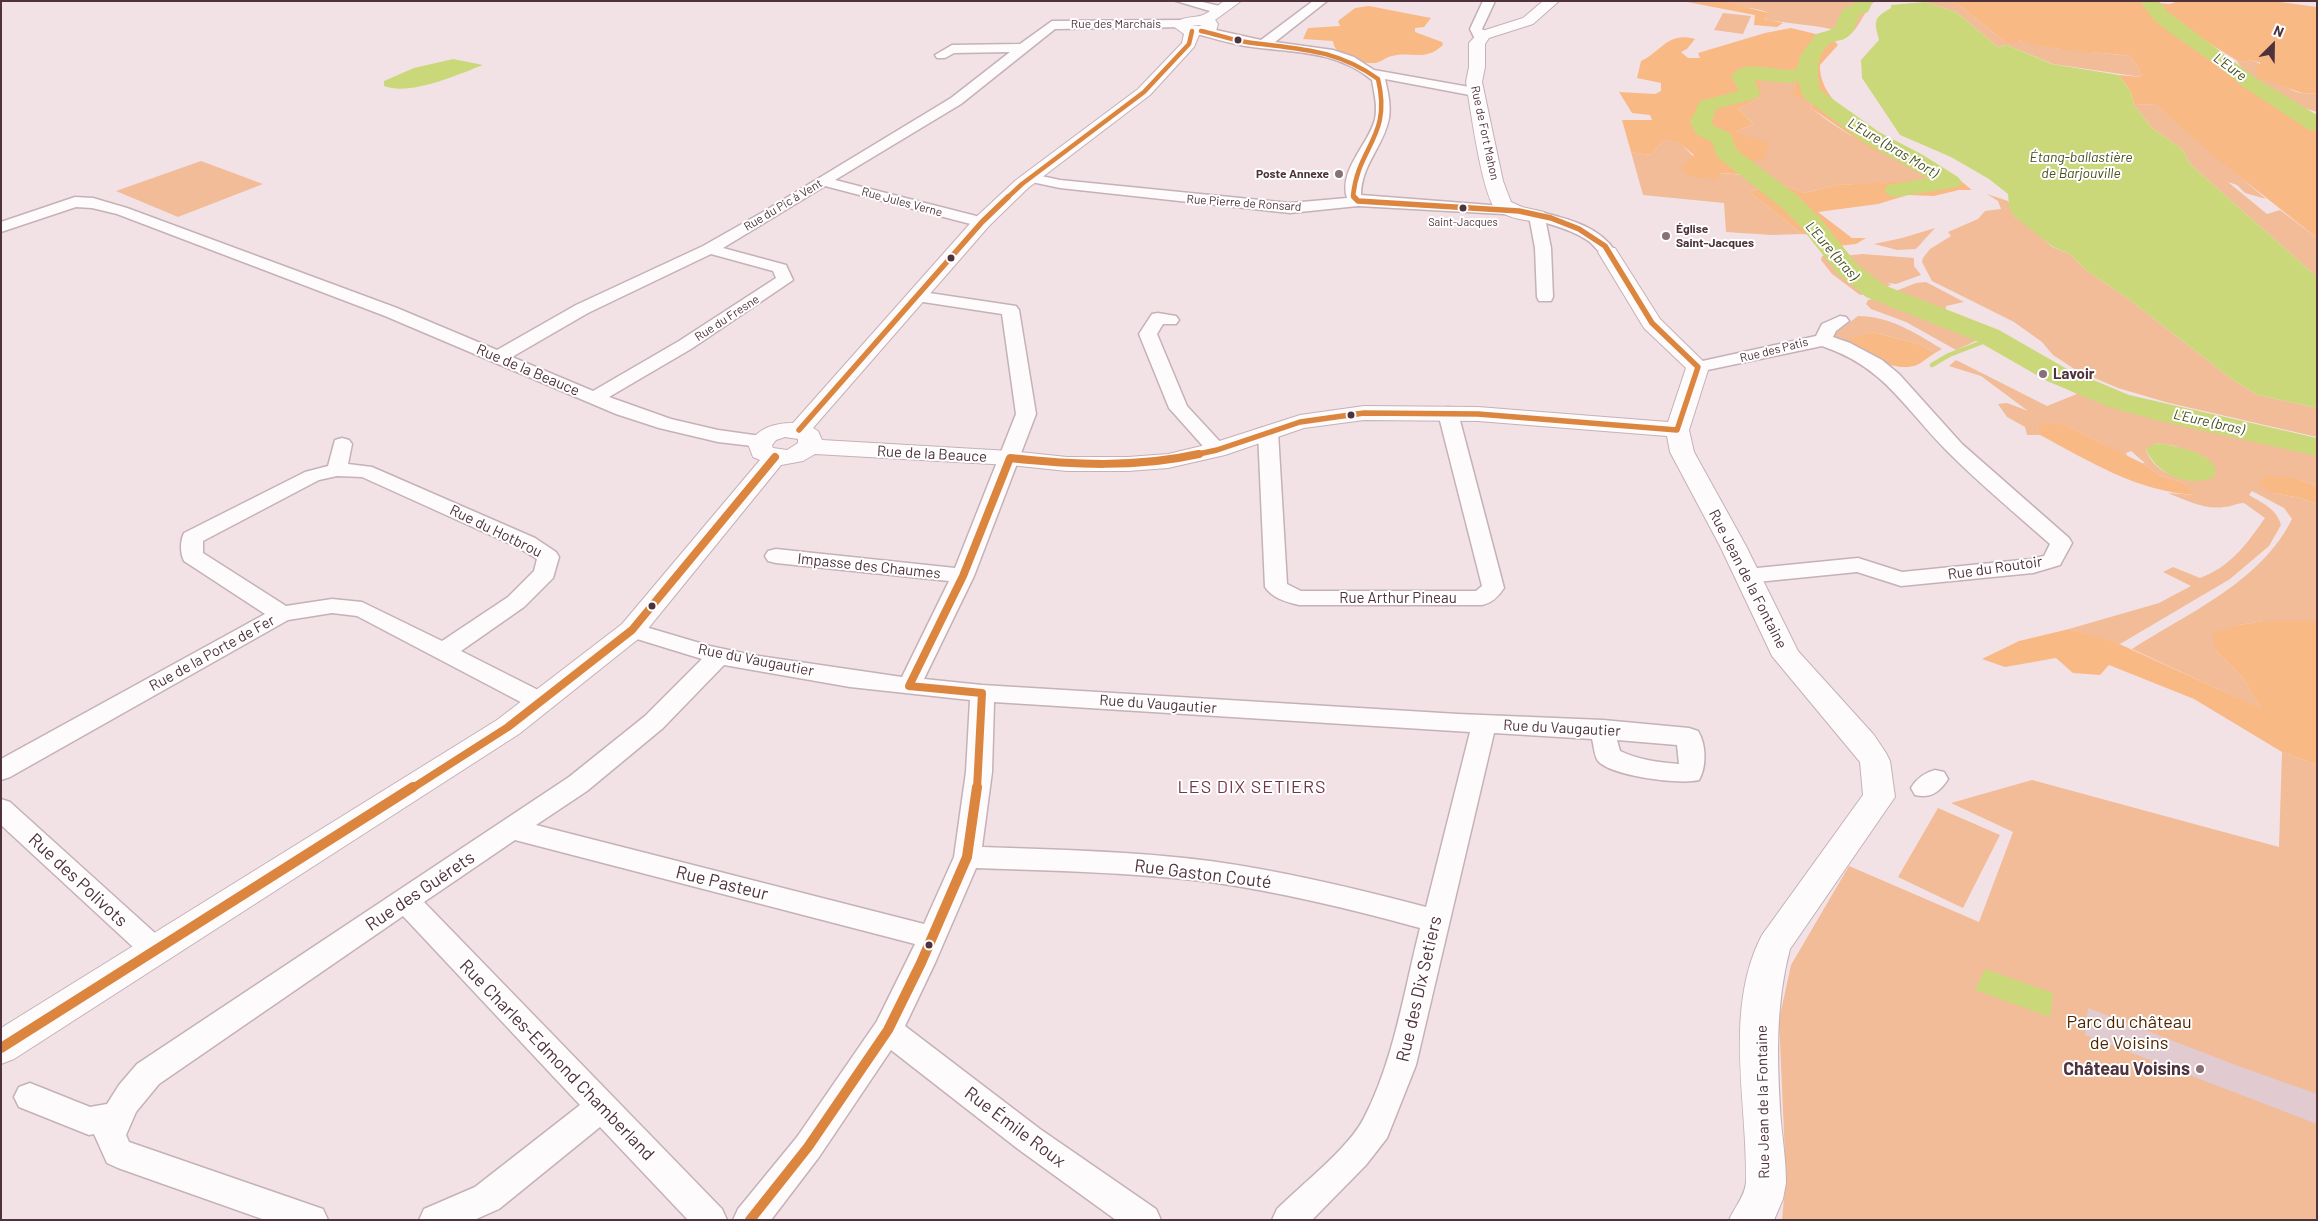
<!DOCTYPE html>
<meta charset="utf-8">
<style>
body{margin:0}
#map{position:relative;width:2318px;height:1221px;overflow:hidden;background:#f2e2e6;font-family:Barlow,sans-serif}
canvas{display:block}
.frame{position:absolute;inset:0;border:2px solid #4f323b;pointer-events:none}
.north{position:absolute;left:2248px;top:20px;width:50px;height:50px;-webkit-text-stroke:4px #fff;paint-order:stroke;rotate:23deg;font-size:14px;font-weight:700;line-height:20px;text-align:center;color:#4f323b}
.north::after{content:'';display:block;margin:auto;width:18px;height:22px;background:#4f323b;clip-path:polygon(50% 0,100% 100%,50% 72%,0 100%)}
</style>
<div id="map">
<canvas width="2318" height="1221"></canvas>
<div class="frame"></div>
<div class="north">N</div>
</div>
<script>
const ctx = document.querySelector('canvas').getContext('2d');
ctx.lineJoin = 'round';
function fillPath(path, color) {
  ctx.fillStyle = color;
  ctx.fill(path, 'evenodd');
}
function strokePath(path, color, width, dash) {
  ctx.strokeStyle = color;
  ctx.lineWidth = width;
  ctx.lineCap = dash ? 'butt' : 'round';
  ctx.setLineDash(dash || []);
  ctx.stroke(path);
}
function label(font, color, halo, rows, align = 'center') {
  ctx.font = font + ' Barlow,sans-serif';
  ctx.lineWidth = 4;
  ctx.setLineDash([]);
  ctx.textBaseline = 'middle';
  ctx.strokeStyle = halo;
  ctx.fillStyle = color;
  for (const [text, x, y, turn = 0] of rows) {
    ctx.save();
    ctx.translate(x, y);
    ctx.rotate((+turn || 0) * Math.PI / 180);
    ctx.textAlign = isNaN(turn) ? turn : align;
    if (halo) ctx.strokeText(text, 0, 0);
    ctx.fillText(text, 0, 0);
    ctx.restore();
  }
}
fillPath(new Path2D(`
 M 1720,1 L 1875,1 C 1862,12 1857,39 1839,38 L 1835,30 C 1811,24 1787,24 1764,19 L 1769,13 C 1754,6 1736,9 1720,1 Z
 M 1901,1 L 1954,1 L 2005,42 L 2017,40 L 2053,48 L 2130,56 L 2138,67 L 2141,77 L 2053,64 L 2007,45 L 1998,47 L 1956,12 L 1925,2 Z
 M 1723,13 L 1751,16 L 1743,34 L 1714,30 Z
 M 2236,60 L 2245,62 L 2251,60 C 2279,69 2280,98 2317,93 L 2317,112 C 2292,105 2250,82 2236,60 Z
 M 1758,74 L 1798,84 L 1812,102 L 1811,108 C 1851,140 1895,159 1940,180 L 1838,185 L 1804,193 L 1776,182 L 1745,162 L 1736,132 L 1753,124 L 1738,109 L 1762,96 Z
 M 2155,104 L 2266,199 L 2245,193 L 2237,185 L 2228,182 L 2267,214 L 2280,210 L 2317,238 L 2317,277 L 2191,165 L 2182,149 L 2152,128 L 2134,105 Z
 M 1664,140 L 1678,141 L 1717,180 L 1719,173 L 1745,175 L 1764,186 L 1749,192 L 1802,234 L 1772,235 L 1726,232 L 1724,203 L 1643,195 L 1631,152 L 1651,155 Z
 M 201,161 L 263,184 L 178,217 L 116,191 Z
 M 1987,194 L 2008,201 L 2014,216 L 2032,228 L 2052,247 L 2070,254 L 2086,270 L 2127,298 L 2233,380 L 2258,395 L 2317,408 L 2317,437 L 2169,403 L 2118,388 L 2076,370 L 2053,355 L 2042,342 L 2014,322 L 1932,281 L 1922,262 L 1923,258 L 1930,249 L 1951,236 L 1948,232 L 1978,219 L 1985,211 L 2001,209 L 1998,201 Z
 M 1935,228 L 1916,249 L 1897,250 L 1874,244 L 1902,238 Z
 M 1863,254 L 1914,258 L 1914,266 L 1921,275 L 1896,284 L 1888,283 L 1891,285 L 1880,289 L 1869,283 L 1842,256 Z
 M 1827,255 C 1840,273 1851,284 1872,293 L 1860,295 L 1832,274 L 1821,260 L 1822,256 Z
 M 1926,282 L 1964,302 L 1946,306 L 1945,314 L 1896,291 L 1916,283 Z
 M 1879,297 L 1888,302 L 1982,338 L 1956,350 L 1906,322 L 1871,309 L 1866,304 L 1868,300 Z
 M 1858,316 C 1890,316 1915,333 1942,349 L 1935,353 L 1919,344 L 1872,332 L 1848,339 L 1861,352 L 1829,338 Z
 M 1956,360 L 2047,406 L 2077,394 L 2065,388 L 2070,385 C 2149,419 2234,432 2317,451 L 2317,486 L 2297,479 L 2272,493 L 2301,498 L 2317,504 L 2317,621 L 2263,621 L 2239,625 L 2216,651 L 2243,678 L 2263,710 L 2132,649 C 2188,613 2261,582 2292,519 L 2284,508 L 2252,491 L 2249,495 C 2262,503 2277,509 2281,525 L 2269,546 L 2230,579 L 2120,644 L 2069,629 L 2159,603 L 2191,586 L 2163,572 L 2173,567 L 2200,578 C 2230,567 2247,544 2265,518 L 2244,503 C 2236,503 2231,507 2224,507 C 2205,510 2185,500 2168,493 L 2194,495 L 2184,483 L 2159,475 L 2142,463 L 2145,463 L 2131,451 L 2126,453 L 2127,456 L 2067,426 L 2037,428 L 2040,435 L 2027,435 L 2025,427 L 2007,417 L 1998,404 L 2007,403 L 2028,411 L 1981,376 L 1949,366 ZM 2156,443 L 2175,446 L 2207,458 L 2194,481 C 2173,476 2155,473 2146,450 Z
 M 2282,752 L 2317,765 L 2317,1220 L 1782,1220 L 1786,1178 L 1779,1020 L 1791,965 L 1849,866 L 1979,922 L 2013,832 L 1951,803 L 2032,780 L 2279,847 Z
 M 1938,808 L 2000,835 L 1963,908 L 1898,877 Z`), '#f1bc97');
fillPath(new Path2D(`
 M 1682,1 L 1720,1 L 1769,13 L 1764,19 L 1783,23 L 1777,27 L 1754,25 L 1755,15 Z
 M 1954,1 L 2143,1 L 2164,22 L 2200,46 L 2242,84 L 2317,131 L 2317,238 L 2216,158 L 2155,104 L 2134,105 L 2131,92 L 2119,75 L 2141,77 L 2138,67 L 2130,56 C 2093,51 2054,52 2018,40 L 2019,43 L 2005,42 Z
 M 2178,1 L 2273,1 L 2317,7 L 2317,93 C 2302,95 2295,91 2282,85 C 2274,81 2264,83 2256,77 L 2257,66 L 2261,63 L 2251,60 L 2245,62 L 2236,60 L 2201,38 L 2178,27 L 2154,3 L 2170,4 Z
 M 1369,6 L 1431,18 L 1424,27 L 1415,28 L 1415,32 L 1442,42 L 1443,45 C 1425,62 1412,51 1392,56 C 1385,57 1381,63 1374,63 C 1361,64 1333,55 1333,41 L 1303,39 L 1308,28 L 1340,26 L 1338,21 L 1355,8 Z
 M 1791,28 L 1820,35 L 1817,40 L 1832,38 L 1838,45 L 1820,65 C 1818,124 1934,154 1972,190 L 1959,190 L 1934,196 L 1908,195 L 1878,204 L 1818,212 L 1852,238 L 1866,238 L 1856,244 L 1837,246 L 1826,236 L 1802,234 L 1749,192 L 1776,182 L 1804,193 L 1838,185 L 1939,179 L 1868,147 L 1811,108 L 1812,102 L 1792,94 L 1797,84 L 1759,75 L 1762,96 L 1738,109 L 1753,124 L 1736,132 L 1769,144 L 1764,159 L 1746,162 L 1760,171 L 1752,175 L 1720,173 L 1717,180 L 1687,176 L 1681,166 L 1694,155 L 1678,142 L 1664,140 L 1651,155 L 1631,152 L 1622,120 L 1652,120 L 1650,115 L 1632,113 L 1619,92 L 1655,94 L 1661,91 L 1661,83 L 1637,78 L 1641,61 C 1662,51 1668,31 1695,39 L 1687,49 L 1681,52 L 1688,58 L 1700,58 L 1698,53 L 1765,33 Z
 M 1872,332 L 1919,344 L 1935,353 C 1930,356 1924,361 1919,364 C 1896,375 1863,354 1847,339 Z
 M 2218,418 L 2317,440 L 2317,446 L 2216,423 Z
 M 2046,423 L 2067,426 L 2142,463 L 2159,475 L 2184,483 L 2195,495 C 2136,491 2091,462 2040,435 L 2037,428 Z
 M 2266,475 L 2297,479 L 2317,486 L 2317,504 L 2301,498 L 2272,493 L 2258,484 Z
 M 2263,621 L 2317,621 L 2317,765 L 2282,752 L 2194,699 L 2109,665 L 2100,675 L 2073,673 L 2056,658 L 2005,667 L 1982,659 L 2019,641 L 2069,629 L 2115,642 L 2262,709 L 2243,678 L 2216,651 L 2212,633 L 2239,625 Z`), '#f9b985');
fillPath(new Path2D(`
 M 1925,2 L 1956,12 L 1998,47 L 2007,45 L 2052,64 L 2119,75 L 2131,92 L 2134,105 L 2152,128 L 2182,149 L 2191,165 L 2317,277 L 2317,408 L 2258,395 L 2233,380 L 2127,298 L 2086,270 L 2070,254 L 2053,247 L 2014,216 L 2009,207 L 2008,194 L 1989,179 L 1951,157 L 1900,135 L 1862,78 L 1861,60 L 1879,40 C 1874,21 1873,18 1891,8 L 1891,5 Z
 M 453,59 L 483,65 C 457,75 411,96 384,86 L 384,81 L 414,68 Z
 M 2156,443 C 2172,445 2223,454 2215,476 C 2191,490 2155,474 2146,449 Z
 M 1985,969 L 2053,993 L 2050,1017 L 1975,990 Z`), '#cbd87a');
strokePath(new Path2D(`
 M 1932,365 L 1949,355 L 1993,338`), '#cbd87a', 4.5);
fillPath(new Path2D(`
 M 1855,1 L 1873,1 L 1868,12 L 1859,15 C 1856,26 1854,35 1842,40 C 1838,41 1833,41 1830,43 C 1815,56 1817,72 1820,90 L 1879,132 L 1923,155 L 1958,177 L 1962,182 L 1958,187 L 1896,197 L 1888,195 L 1884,190 L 1888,185 L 1928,178 L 1863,142 L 1803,97 L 1798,81 L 1789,83 L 1755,80 L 1760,94 L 1757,98 L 1716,109 L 1712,122 L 1713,125 L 1731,134 L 1736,149 L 1799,197 L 1819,217 L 1856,263 L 1884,285 L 1999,330 L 2067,369 L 2129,395 L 2317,438 L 2317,456 L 2159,421 L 2109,407 L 2047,381 L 1979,342 L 1866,297 L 1838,274 L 1801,227 L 1782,208 L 1717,157 L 1712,142 L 1696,134 L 1690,122 L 1700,101 L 1739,91 L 1731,76 C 1744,57 1778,73 1797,69 L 1800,56 L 1816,34 C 1843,27 1832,27 1844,8 L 1853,5 Z
 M 2140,1 L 2159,1 L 2168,12 L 2256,78 L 2317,115 L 2317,131 L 2309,130 L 2242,86 L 2218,66 L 2173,35 L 2154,20 Z`), '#cbd87a');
fillPath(new Path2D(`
 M 2088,1008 L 2238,1066 L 2317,1094 L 2317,1124 L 2085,1035 Z`), '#e1cbd1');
const minor = new Path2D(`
 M 1176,1 L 1198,1 L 1224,7 L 1226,10 L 1220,14 Z
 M 1313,1 L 1327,1 L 1275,42 L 1333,50 L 1354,57 L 1374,70 L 1475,88 L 1482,92 L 1475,96 L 1385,79 C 1388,92 1391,105 1389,118 C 1384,146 1361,165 1361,195 L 1516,207 L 1524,212 L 1521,215 L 1358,206 L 1290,213 L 1060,188 L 1027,181 L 1025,178 L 1032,174 L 1060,180 L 1290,203 L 1347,198 C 1338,170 1369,144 1375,119 C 1378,106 1374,93 1372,80 C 1334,49 1291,53 1245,46 C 1229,43 1212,38 1197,34 L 1195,31 L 1197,28 L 1207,28 L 1261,40 Z
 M 1483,1 L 1495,1 L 1482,29 L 1490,35 L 1484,39 L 1474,37 L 1470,29 Z
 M 1181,20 L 1187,24 L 1185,27 L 1055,29 L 961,104 L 835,180 L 988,219 L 990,222 L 988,225 L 982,227 L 825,186 L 723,248 L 786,265 L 793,280 L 691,349 L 609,397 L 671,419 L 718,430 L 768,437 L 771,441 L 768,445 L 761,447 L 718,442 L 659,428 L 616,414 L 385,316 L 117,214 L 92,208 L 76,207 L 1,232 L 1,222 L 75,197 L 93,198 L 127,208 L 397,308 L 497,350 L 576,305 L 703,246 L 763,212 L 951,98 L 1010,52 L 954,53 L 945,58 L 937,58 L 935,55 L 952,45 L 1020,44 L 1052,21 ZM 711,254 L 773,271 L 776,278 L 679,341 L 593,391 L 512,357 L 588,313 Z
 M 1537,211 C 1567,219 1598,225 1616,252 L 1608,257 C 1599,255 1595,245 1587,240 C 1575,232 1560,227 1546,223 L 1551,248 L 1553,297 L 1551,301 L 1539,301 L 1537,297 L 1535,248 L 1529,216 Z
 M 916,291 L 1016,306 L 1019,310 L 1036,414 L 974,576 L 924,679 L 982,685 L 1458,714 L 1603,720 L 1689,728 L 1698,731 C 1706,744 1707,766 1699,780 C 1680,785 1611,776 1598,761 C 1594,755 1594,746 1592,739 L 1494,733 L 1416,1065 L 1387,1138 L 1366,1165 L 1312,1220 L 1272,1220 L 1277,1209 C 1302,1184 1349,1148 1364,1118 C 1394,1060 1404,991 1420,928 C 1351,909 1281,892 1210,882 C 1132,872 1054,871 976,868 L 935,963 L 905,1026 L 1040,1129 L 1156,1209 L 1161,1220 L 1116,1220 L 1018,1149 L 891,1050 L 819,1157 L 771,1220 L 733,1220 L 738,1209 L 797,1137 L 877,1021 L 915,944 L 515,840 L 424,902 L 722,1209 L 727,1220 L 688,1220 L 600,1127 L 499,1209 L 474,1220 L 419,1220 L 424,1209 L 475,1187 L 580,1105 L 403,916 L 159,1084 L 136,1112 L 126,1135 L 129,1142 L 323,1209 L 328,1220 L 265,1220 L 118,1168 L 107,1163 L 94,1134 L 89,1135 L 19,1107 L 14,1097 L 19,1087 L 30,1083 L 90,1107 L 107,1104 L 119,1085 L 137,1064 L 569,777 L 645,716 L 702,659 L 624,635 L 621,630 L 624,625 L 632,623 L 710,646 L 752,655 L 902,677 L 949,581 L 776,563 L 768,561 L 765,556 L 768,551 L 776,549 L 955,568 L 1016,414 L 1002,314 L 910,300 L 908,296 L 910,292 ZM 724,665 L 850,687 L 970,700 L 966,772 L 954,857 L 924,924 L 536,825 L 587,791 L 663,728 ZM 994,702 L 1470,732 L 1426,907 C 1354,888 1283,871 1210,861 C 1134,851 1058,850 982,847 L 992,772 ZM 1617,740 L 1677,745 L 1679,764 C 1658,762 1639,760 1620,751 Z
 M 1158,313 L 1176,316 L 1179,320 L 1176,324 L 1163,324 L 1157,334 L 1187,406 L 1224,446 L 1227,450 L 1224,454 L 1210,454 L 1169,408 L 1139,334 L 1152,314 Z
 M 1840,316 L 1846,317 L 1849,321 L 1836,331 L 1833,337 L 1850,343 L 1882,360 L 1899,374 L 1962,444 L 2069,538 L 2072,543 L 2060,565 L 2033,573 L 1901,586 L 1857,572 L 1747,583 L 1739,581 L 1736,576 L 1739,571 L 1747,569 L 1858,558 L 1902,572 L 2031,559 L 2044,556 L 2050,544 C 2016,514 1980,484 1948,452 C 1904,408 1885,367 1822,346 L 1698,372 L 1692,371 L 1689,367 L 1692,363 L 1698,362 L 1816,336 L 1822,324 Z
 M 1448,407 L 1455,409 L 1458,413 L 1504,588 C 1498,597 1492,603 1482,605 L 1299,605 C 1286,602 1272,598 1265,587 L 1258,432 L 1261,428 L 1275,428 L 1278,432 L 1287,584 L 1301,591 L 1476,591 L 1482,586 L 1438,413 L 1441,409 Z
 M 342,438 L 349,440 L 352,444 L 348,464 L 372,467 L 535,538 L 556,552 L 559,557 L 553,578 L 524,607 L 461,651 L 550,696 L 553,702 L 550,708 L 541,710 L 532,708 L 357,616 L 332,613 L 288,620 L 10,777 L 1,780 L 1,759 L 265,614 L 184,561 C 180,553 180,541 184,533 L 305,472 L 328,466 L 335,440 ZM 337,476 L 362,477 L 519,548 L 537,559 L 534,571 L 508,597 L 442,641 L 362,602 L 332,599 L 286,606 L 203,553 L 203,541 L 319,480 Z
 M 1935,770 L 1944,772 L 1948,779 C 1940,792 1930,799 1915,795 L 1911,788 C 1917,778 1924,773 1935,770 Z
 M 1,799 L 10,802 L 166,943 L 170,951 L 166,959 L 156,963 L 146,959 L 1,825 Z`);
const tertiary = new Path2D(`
 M 1224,1 L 1241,1 L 1215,20 L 1218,24 L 1216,31 L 1199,35 L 1194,47 L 1150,95 L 1028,188 L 989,226 L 813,428 L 818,431 L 822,440 L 1010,451 L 1067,457 L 1128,457 L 1168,454 L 1210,444 L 1300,415 L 1364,406 L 1478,407 L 1668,422 L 1686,368 L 1644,328 L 1598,252 L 1601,248 L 1615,248 L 1660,319 L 1709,367 L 1689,430 L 1694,452 L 1746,546 L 1798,651 L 1874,735 L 1886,753 L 1890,761 L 1895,797 L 1790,949 C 1775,1006 1777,1063 1781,1122 C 1783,1142 1786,1162 1786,1183 L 1783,1199 L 1774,1220 L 1729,1220 C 1735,1206 1744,1198 1746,1183 C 1748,1103 1723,1010 1762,935 L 1863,795 L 1860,762 L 1772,656 L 1720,546 L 1670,452 L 1667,436 L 1478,421 L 1364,420 L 1304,428 L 1225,455 L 1168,468 L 1128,471 L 1067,471 L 1010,465 L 815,454 L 803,461 L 781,465 L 642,636 L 519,734 L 14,1059 L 1,1064 L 1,1028 L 497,720 L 622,624 L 760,460 L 753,457 L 748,444 C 759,428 774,423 793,423 L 975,218 L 1016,180 L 1138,89 L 1182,43 L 1184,34 L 1173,26 C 1181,15 1192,19 1203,15 C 1210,12 1217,6 1224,1 ZM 1199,25 L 1202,26 L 1190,26 L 1191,26 ZM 785,437 L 798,439 L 798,443 L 787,450 L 773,448 L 772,445 L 776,440 Z
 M 1543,1 L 1559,1 L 1533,24 L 1489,38 L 1485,44 L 1485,67 L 1482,82 L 1503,181 L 1511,202 L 1522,207 L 1544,212 L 1546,216 L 1544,220 C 1531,223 1507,218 1496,209 C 1482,196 1470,105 1466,82 L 1469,67 L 1469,43 L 1479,32 L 1523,18 Z`);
strokePath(minor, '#c5b1b7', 3);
strokePath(tertiary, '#c5b1b7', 2);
fillPath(minor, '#fdfbfb');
fillPath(tertiary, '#fdfbfb');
strokePath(new Path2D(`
 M 1201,31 C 1216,34 1231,40 1246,42 C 1296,49 1335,48 1378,79 C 1392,137 1358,146 1353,196 L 1355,198
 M 1007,198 L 1022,184 L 1144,92 L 1189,44 L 1192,31`), '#db853e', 4.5);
strokePath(new Path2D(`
 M 799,430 L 982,222 L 1008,197
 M 1194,455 L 1217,450 L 1300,422 L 1364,413 L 1478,414 L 1677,430 L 1698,367 L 1652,323 L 1605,246 L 1579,229 L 1551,218 L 1519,211 L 1358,201 L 1354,197`), '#db853e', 5.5);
strokePath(new Path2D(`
 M 411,789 L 508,727 L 632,630 L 775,457
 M 977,789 L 982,693 L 909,686 L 963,576 L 1010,458 C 1074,465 1136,468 1199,454`), '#db853e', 8);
strokePath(new Path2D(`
 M 1,1048 L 413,787
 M 750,1220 L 808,1147 L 888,1030 L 921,963 L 967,857 L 977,787`), '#db853e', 10);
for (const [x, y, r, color] of [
 [1238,40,4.5,"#4f323b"],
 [1339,174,5,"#887077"],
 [1463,208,4.5,"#4f323b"],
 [1666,236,5,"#887077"],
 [951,258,4.5,"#4f323b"],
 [2043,374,5,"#887077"],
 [1351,415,4.5,"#4f323b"],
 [652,606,4.5,"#4f323b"],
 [929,945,4.5,"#4f323b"],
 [2200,1069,5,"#887077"]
]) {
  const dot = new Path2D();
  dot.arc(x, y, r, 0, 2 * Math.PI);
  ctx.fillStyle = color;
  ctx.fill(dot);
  strokePath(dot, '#fff', 2);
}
label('11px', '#4f323b', '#fff', [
 ["Saint-Jacques",1463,222]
]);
label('12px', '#4f323b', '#fff', [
 ["Rue des Marchais",1116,24],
 ["Rue de Fort Mahon",1485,133,78],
 ["Rue Jules Verne",902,202,15],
 ["Rue Pierre de Ronsard",1244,203,4],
 ["Rue du Pic à Vent",783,205,-31],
 ["Rue du Fresne",727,318,-33],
 ["Rue des Patis",1774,350,-14]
]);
label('bold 12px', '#4f323b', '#fff', [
 ["Poste Annexe",1329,174],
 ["Église",1676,229,"left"],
 ["Saint-Jacques",1676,243,"left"]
], 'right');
label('italic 14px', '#47511c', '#fff', [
 ["L'Eure",2230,67,36],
 ["L'Eure (bras Mort)",1893,148,31],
 ["Étang-ballastière",2081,157],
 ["de Barjouville",2081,173],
 ["L'Eure (bras)",1832,251,49],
 ["L'Eure (bras)",2209,422,13]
]);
label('15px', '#4f323b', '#fff', [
 ["Rue de la Beauce",528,370,23],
 ["Rue de la Beauce",932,454,3],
 ["Rue du Hotbrou",496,531,26],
 ["Impasse des Chaumes",869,566,6],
 ["Rue du Routoir",1995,568,-8],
 ["Rue Jean de la Fontaine",1748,579,63],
 ["Rue Arthur Pineau",1398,598],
 ["Rue de la Porte de Fer",212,653,-29],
 ["Rue du Vaugautier",756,660,11],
 ["Rue du Vaugautier",1158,704,4],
 ["Rue du Vaugautier",1562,728,3],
 ["Rue Jean de la Fontaine",1763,1102,-91]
]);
label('bold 15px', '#4f323b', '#fff', [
 ["Lavoir",2053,374]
], 'left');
ctx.letterSpacing = '1px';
label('18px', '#72354b', '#fff', [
 ["LES DIX SETIERS",1252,787]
]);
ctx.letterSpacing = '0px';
label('18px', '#4f323b', '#fff', [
 ["Rue Gaston Couté",1203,874,7],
 ["Rue des Polivots",78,880,43],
 ["Rue Pasteur",722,883,14],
 ["Rue des Guérets",420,891,-34],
 ["Rue des Dix Setiers",1419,989,-77],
 ["Rue Charles-Edmond Chamberland",557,1060,46],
 ["Rue Émile Roux",1015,1127,37]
]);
label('18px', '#4d2600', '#fff', [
 ["Parc du château",2129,1022],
 ["de Voisins",2129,1043]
]);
label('bold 18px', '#4f323b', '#fff', [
 ["Château Voisins",2190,1069]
], 'right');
</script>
